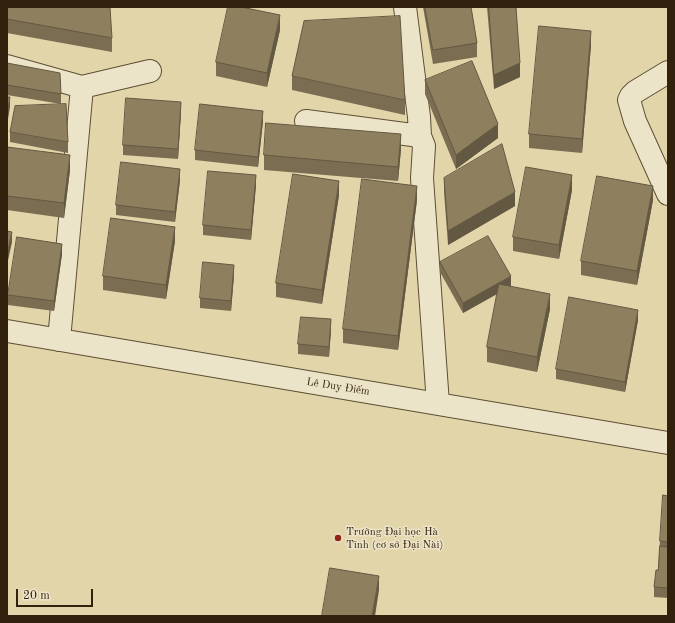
<!DOCTYPE html>
<meta charset="utf-8">
<style>
body{margin:0}
#map{position:relative;width:675px;height:623px;overflow:hidden;background:#e2d5aa;font-family:"Old Standard TT",serif}
canvas{display:block}
.frame{position:absolute;inset:0;border:8px solid #32210d;pointer-events:none}
.scale{position:absolute;left:16px;top:589px;width:77px;height:18px;box-sizing:border-box;border:2px solid #32210d;border-top:0;padding-left:5px;font-size:12px;line-height:14px;white-space:nowrap;color:#32210d;-webkit-text-stroke:3px #ece4c8;paint-order:stroke}
</style>
<div id="map">
<canvas width="675" height="623"></canvas>
<div class="frame"></div>
<div class="scale">20 m</div>
</div>
<script>
const ctx = document.querySelector('canvas').getContext('2d');
ctx.lineJoin = 'round';
function strokePath(path, color, width, dash) {
  ctx.strokeStyle = color;
  ctx.lineWidth = width;
  ctx.lineCap = dash ? 'butt' : 'round';
  ctx.setLineDash(dash || []);
  ctx.stroke(path);
}
function fillPath(path, color) {
  ctx.fillStyle = color;
  ctx.fill(path, 'evenodd');
}
function label(font, color, halo, rows, align = 'center') {
  ctx.font = font + ' "Old Standard TT",serif';
  ctx.lineWidth = 3;
  ctx.setLineDash([]);
  ctx.textBaseline = 'middle';
  ctx.strokeStyle = halo;
  ctx.fillStyle = color;
  for (const [text, x, y, turn = 0] of rows) {
    ctx.save();
    ctx.translate(x, y);
    ctx.rotate((+turn || 0) * Math.PI / 180);
    ctx.textAlign = isNaN(turn) ? turn : align;
    if (halo) ctx.strokeText(text, 0, 0);
    ctx.fillText(text, 0, 0);
    ctx.restore();
  }
}
const minor = new Path2D(`
 M 405,7 L 419,117 L 420,136 L 424,146 L 422,178 L 438,404
 M 7,66 L 82,87 L 150,71
 M 668,72 L 635,92 L 631,96 L 629,100 L 635,121 L 668,194
 M 306,121 L 420,136
 M 7,331 L 438,404 L 668,443
 M 59,340 L 82,87`);
strokePath(minor, '#5e4e34', 24);
strokePath(minor, '#ece4c8', 22);
fillPath(new Path2D(`
 M 7,7 L 112,38 L 112,52 L 7,33 Z
 M 423,7 L 471,7 L 477,43 L 477,57 L 433,64 Z
 M 487,7 L 516,7 L 520,77 L 494,89 Z
 M 280,30 L 267,87 L 216,76 L 216,62 Z
 M 591,45 L 582,153 L 529,148 L 529,134 Z
 M 7,63 L 61,94 L 61,104 L 7,95 Z
 M 292,76 L 405,100 L 405,115 L 292,90 Z
 M 425,80 L 498,138 L 456,169 L 425,94 Z
 M 181,112 L 178,159 L 123,155 L 123,145 Z
 M 263,121 L 258,167 L 195,160 L 195,150 Z
 M 10,132 L 68,142 L 68,153 L 10,142 Z
 M 7,147 L 70,170 L 64,218 L 7,210 Z
 M 401,149 L 398,181 L 264,170 L 264,155 Z
 M 444,178 L 515,206 L 448,245 L 444,192 Z
 M 180,180 L 175,222 L 116,215 L 116,205 Z
 M 256,185 L 251,240 L 203,235 L 203,225 Z
 M 572,190 L 559,259 L 513,251 L 513,237 Z
 M 339,195 L 322,304 L 276,297 L 276,283 Z
 M 417,200 L 398,350 L 343,343 L 343,329 Z
 M 653,200 L 637,285 L 581,275 L 581,261 Z
 M 175,241 L 166,299 L 103,290 L 103,276 Z
 M 62,254 L 54,311 L 8,305 L 8,295 Z
 M 440,262 L 511,286 L 550,309 L 537,372 L 487,362 L 487,347 L 497,294 L 463,313 L 440,272 Z
 M 234,275 L 231,311 L 200,308 L 200,298 Z
 M 638,320 L 625,392 L 556,379 L 556,369 Z
 M 331,329 L 329,357 L 298,354 L 298,344 Z
 M 668,496 L 668,598 L 654,597 L 654,587 L 658,570 L 660,541 Z`), '#7a6d52');
fillPath(new Path2D(`
 M 280,15 L 280,30 L 267,87 L 267,73 Z
 M 591,31 L 591,45 L 582,153 L 582,139 Z
 M 520,63 L 520,77 L 494,89 L 494,75 Z
 M 10,97 L 10,107 L 7,125 L 7,115 Z
 M 181,102 L 181,112 L 178,159 L 178,149 Z
 M 263,111 L 263,121 L 258,167 L 258,157 Z
 M 498,124 L 498,138 L 456,169 L 456,155 Z
 M 401,134 L 401,149 L 398,181 L 398,167 Z
 M 70,155 L 70,170 L 64,218 L 64,203 Z
 M 180,169 L 180,180 L 175,222 L 175,212 Z
 M 256,175 L 256,185 L 251,240 L 251,230 Z
 M 572,175 L 572,190 L 559,259 L 559,245 Z
 M 339,181 L 339,195 L 322,304 L 322,290 Z
 M 417,186 L 417,200 L 398,350 L 398,336 Z
 M 653,186 L 653,200 L 637,285 L 637,271 Z
 M 515,192 L 515,206 L 448,245 L 448,231 Z
 M 175,227 L 175,241 L 166,299 L 166,285 Z
 M 12,232 L 12,242 L 7,265 L 7,255 Z
 M 62,244 L 62,254 L 54,311 L 54,301 Z
 M 234,265 L 234,275 L 231,311 L 231,301 Z
 M 511,276 L 511,286 L 463,313 L 463,303 Z
 M 550,294 L 550,309 L 537,372 L 537,357 Z
 M 638,310 L 638,320 L 625,392 L 625,382 Z
 M 331,319 L 331,329 L 329,357 L 329,347 Z
 M 379,576 L 379,590 L 375,616 L 372,616 Z`), '#635942');
const building = new Path2D(`
 M 7,7 L 110,7 L 112,38 L 7,19 Z
 M 228,7 L 241,7 L 280,15 L 267,73 L 216,62 Z
 M 425,7 L 471,7 L 477,43 L 433,50 Z
 M 489,7 L 516,7 L 520,63 L 494,75 Z
 M 400,16 L 405,100 L 292,76 L 304,21 Z
 M 539,26 L 591,31 L 582,139 L 529,134 Z
 M 472,61 L 498,124 L 456,155 L 425,80 Z
 M 7,63 L 60,73 L 61,94 L 7,85 Z
 M 7,97 L 10,97 L 7,115 Z
 M 126,98 L 181,102 L 178,149 L 123,145 Z
 M 66,104 L 68,142 L 10,132 L 15,106 Z
 M 200,104 L 263,111 L 258,157 L 195,150 Z
 M 266,123 L 401,134 L 398,167 L 264,155 Z
 M 502,144 L 515,192 L 448,231 L 444,178 Z
 M 7,147 L 70,155 L 64,203 L 7,196 Z
 M 121,162 L 180,169 L 175,212 L 116,205 Z
 M 526,167 L 572,175 L 559,245 L 513,237 Z
 M 208,171 L 256,175 L 251,230 L 203,225 Z
 M 293,174 L 339,181 L 322,290 L 276,283 Z
 M 597,176 L 653,186 L 637,271 L 581,261 Z
 M 362,179 L 417,186 L 398,336 L 343,329 Z
 M 111,218 L 175,227 L 166,285 L 103,276 Z
 M 7,231 L 12,232 L 7,255 Z
 M 488,236 L 511,276 L 463,303 L 440,262 Z
 M 17,237 L 62,244 L 54,301 L 8,295 Z
 M 203,262 L 234,265 L 231,301 L 200,298 Z
 M 499,284 L 550,294 L 537,357 L 487,347 Z
 M 569,297 L 638,310 L 625,382 L 556,369 Z
 M 301,317 L 331,319 L 329,347 L 298,344 Z
 M 663,495 L 668,496 L 668,542 L 660,541 Z
 M 660,546 L 668,547 L 668,588 L 654,587 L 656,570 L 658,570 Z
 M 330,568 L 379,576 L 372,616 L 322,616 Z`);
fillPath(building, '#8e7f5f');
strokePath(building, '#635942', 1);
for (const [x, y, r, color] of [
 [338,538,4,"#8f2418"]
]) {
  const dot = new Path2D();
  dot.arc(x, y, r, 0, 2 * Math.PI);
  ctx.fillStyle = color;
  ctx.fill(dot);
  strokePath(dot, '#ece4c8', 1.5);
}
label('11px', '#32210d', '#ece4c8', [
 ["Lê Duy Điếm",338,387,9]
]);
label('11px', '#32210d', '#ece4c8', [
 ["Trường Đại học Hà",346,532],
 ["Tĩnh (cơ sở Đại Nài)",346,545]
], 'left');
</script>
